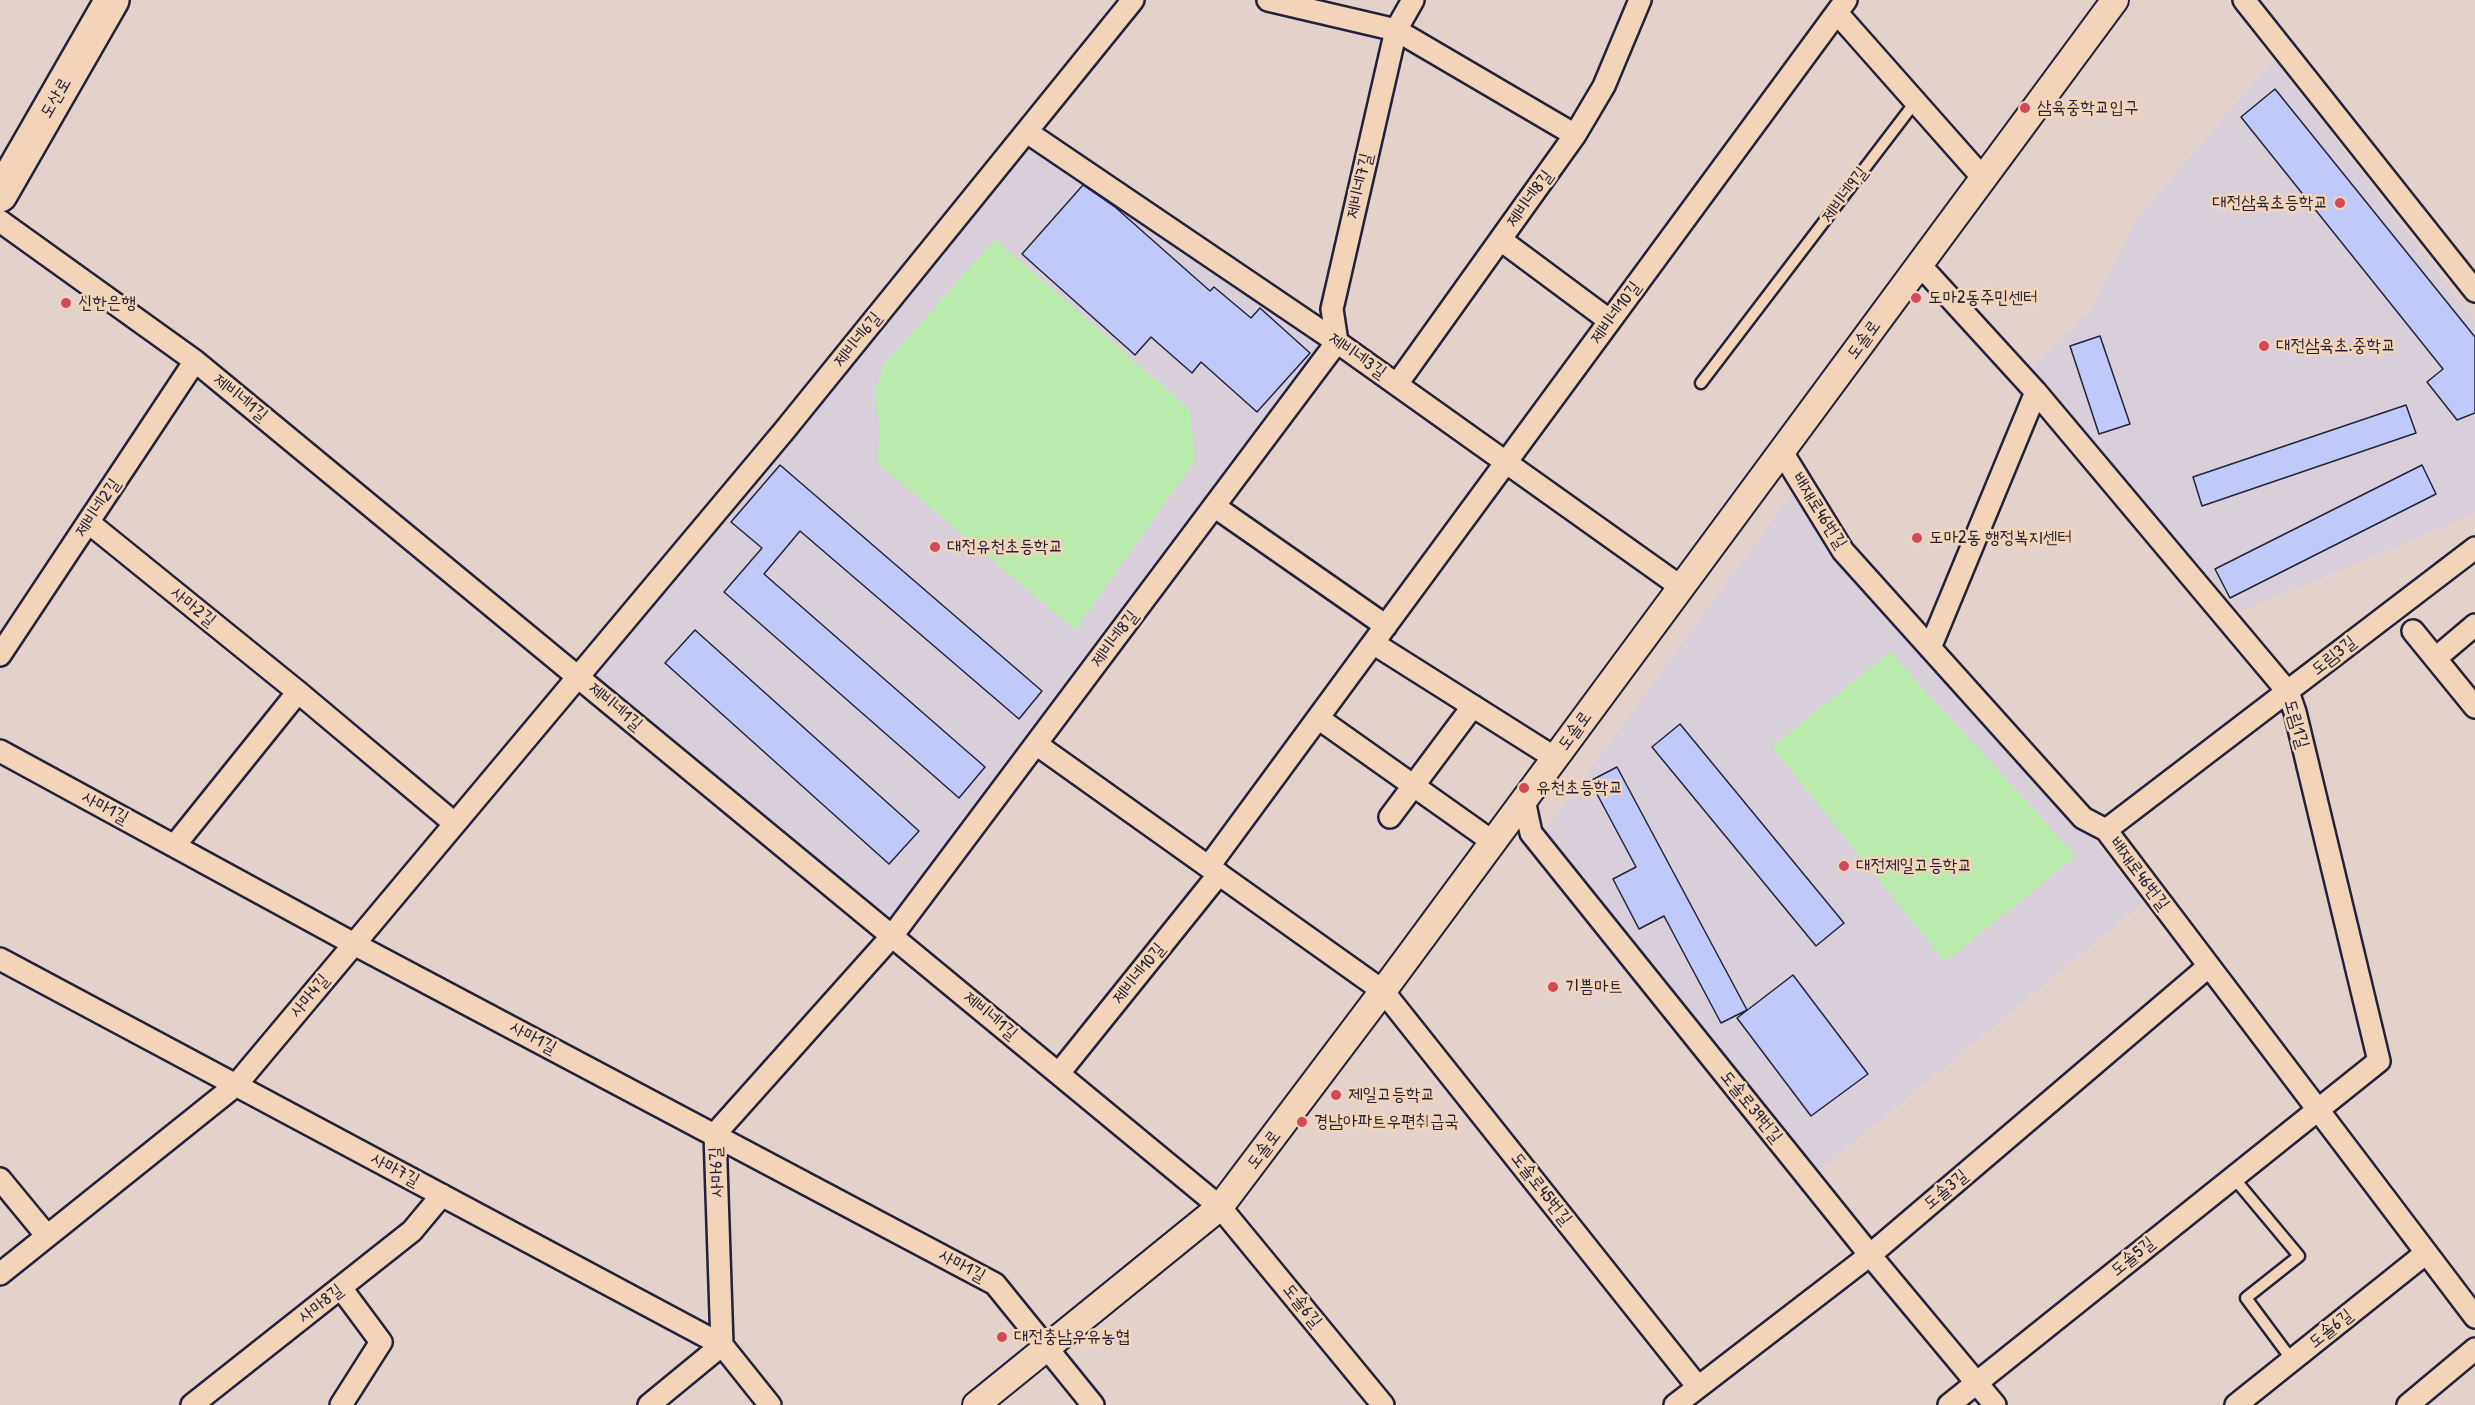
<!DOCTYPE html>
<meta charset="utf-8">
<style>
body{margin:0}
canvas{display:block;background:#e3d1cc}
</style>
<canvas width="2475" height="1405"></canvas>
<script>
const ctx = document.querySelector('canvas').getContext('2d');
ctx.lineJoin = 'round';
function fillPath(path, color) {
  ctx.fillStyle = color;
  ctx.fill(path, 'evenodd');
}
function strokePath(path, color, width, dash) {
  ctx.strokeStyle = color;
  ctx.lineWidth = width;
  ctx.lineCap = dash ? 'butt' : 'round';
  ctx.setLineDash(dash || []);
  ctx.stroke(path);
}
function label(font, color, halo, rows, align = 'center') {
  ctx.font = font + ' "Patrick Hand","Poor Story",sans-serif';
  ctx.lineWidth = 5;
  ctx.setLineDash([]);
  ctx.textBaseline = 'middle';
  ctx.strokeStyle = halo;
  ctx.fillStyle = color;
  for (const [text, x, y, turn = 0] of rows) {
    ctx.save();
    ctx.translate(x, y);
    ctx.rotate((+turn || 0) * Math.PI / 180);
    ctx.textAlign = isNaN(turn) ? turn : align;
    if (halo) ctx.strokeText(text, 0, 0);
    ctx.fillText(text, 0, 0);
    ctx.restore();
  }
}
fillPath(new Path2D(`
 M 2274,59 L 2475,321 L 2475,511 L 2462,519 L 2240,612 L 2025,372 L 2090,311 L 2138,217 Z
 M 1036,143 L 1331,350 L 892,936 L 577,676 Z
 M 1793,492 L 1829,551 L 1844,567 L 1942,656 L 2144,902 L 1813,1176 L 1546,830 Z`), '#d8cfda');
fillPath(new Path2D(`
 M 995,239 L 1190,410 L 1195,461 L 1075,630 L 877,462 L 880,430 L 875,391 L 883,366 Z
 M 1890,652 L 2076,856 L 1945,962 L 1772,747 Z`), '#b8ebac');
const building = new Path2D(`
 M 2275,89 L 2475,337 L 2475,413 L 2457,420 L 2427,382 L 2443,369 L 2241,117 Z
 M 1083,185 L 1115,207 L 1210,291 L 1214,287 L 1251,318 L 1260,308 L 1310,353 L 1257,412 L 1201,362 L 1192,373 L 1151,337 L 1135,355 L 1022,254 Z
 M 2100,336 L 2130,424 L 2099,434 L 2070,346 Z
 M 2406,405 L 2416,433 L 2202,506 L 2193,477 Z
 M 780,465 L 1042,691 L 1019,719 L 800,531 L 764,574 L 985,767 L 959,798 L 724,592 L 762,548 L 731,522 Z
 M 2422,465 L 2436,494 L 2230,598 L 2215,569 Z
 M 695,630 L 919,831 L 889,864 L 665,663 Z
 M 1680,724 L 1844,923 L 1816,946 L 1652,747 Z
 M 1617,767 L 1747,1010 L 1721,1023 L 1664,916 L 1639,929 L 1613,879 L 1636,867 L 1590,781 Z
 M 1793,975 L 1868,1074 L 1811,1116 L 1737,1018 Z`);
fillPath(building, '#c0c9fa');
strokePath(building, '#22223b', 1.5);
const service = new Path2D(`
 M 1701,383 L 1916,101
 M 2233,1177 L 2299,1256 L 2246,1298 L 2292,1360`);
const minor = new Path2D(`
 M 1268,0 L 1396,30 L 1575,135
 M 2244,0 L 2475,291
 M 1837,13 L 1983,178
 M 1027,132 L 1337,342 L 1681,587
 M 0,221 L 195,361 L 1220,1207 L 1383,1405
 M 1501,240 L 1610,321
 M 1920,265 L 2036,392 L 2288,692 L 2295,712 L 2379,1061 L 1949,1405
 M 1397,384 L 1575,135 L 1604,86 L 1640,0
 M 1782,452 L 1843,551 L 2083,818 L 2106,830 L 2475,1317
 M 1214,506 L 1386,626
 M 88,522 L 298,692 L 454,823
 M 2413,631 L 2475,707
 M 1373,643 L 1555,758
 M 1930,648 L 2036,392
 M 0,655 L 195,361
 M 2436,658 L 2475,625
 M 1318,718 L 1493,842
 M 1036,744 L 1383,991 L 1698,1387
 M 0,751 L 354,944 L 995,1284 L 1093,1405
 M 1524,800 L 1531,833 L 1870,1255 L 1995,1405
 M 1390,817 L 1473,706
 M 2106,830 L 2475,548
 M 175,845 L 298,692
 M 1209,866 L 1846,0
 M 0,959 L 722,1345 L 770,1405
 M 1059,1073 L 1219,874
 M 0,1179 L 47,1236
 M 0,1274 L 236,1085 L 784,431 L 1133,0
 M 341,1288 L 381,1342 L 341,1405
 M 192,1405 L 412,1231 L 442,1195
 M 649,1405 L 722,1345 L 715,1134 L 892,936 L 1337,342 L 1332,309 L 1396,30 L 1413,0
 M 1675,1405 L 1870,1255 L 2209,966
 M 2236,1405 L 2426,1253
 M 2408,1405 L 2475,1349`);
const tertiary = new Path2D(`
 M 976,1405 L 1220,1207 L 1383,991 L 2115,0`);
const primary = new Path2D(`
 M 0,195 L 112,0`);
strokePath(service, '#22223b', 15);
strokePath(minor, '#22223b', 26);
strokePath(tertiary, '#22223b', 30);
strokePath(primary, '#22223b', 38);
strokePath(service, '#f2d5b8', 10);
strokePath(minor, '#f2d5b8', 21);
strokePath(tertiary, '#f2d5b8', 26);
strokePath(primary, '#f2d5b8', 33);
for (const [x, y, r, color] of [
 [2025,108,6,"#d1495b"],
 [2340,203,6,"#d1495b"],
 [1916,298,6,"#d1495b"],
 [66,303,6,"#d1495b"],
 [2264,346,6,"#d1495b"],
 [1917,538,6,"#d1495b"],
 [935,547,6,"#d1495b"],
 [1524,788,6,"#d1495b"],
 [1844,866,6,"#d1495b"],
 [1553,987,6,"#d1495b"],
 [1336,1095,6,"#d1495b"],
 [1302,1122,6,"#d1495b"],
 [1002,1337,6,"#d1495b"]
]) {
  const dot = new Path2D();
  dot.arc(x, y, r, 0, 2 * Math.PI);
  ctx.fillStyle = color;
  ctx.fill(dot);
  strokePath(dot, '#f2d5b8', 2);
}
label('18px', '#22223b', '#f2d5b8', [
 ["도산로",56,98,-60],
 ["제비네7길",1360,186,-77],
 ["제비네9길",1845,195,-53],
 ["제비네8길",1530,199,-54],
 ["제비네10길",1616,313,-54],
 ["제비네6길",858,340,-51],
 ["도솔로",1864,340,-54],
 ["제비네3길",1357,356,35],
 ["제비네1길",240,398,39],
 ["제비네2길",98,508,-56],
 ["배재로46번길",1819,511,58],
 ["사마2길",193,607,39],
 ["제비네8길",1115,639,-53],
 ["도림3길",2334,656,-38],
 ["제비네1길",615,707,40],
 ["도림1길",2296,724,74],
 ["도솔로",1575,731,-54],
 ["사마1길",105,808,28],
 ["배재로46번길",2139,874,53],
 ["제비네10길",1139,974,-51],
 ["사마4길",310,996,-50],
 ["제비네1길",990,1016,40],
 ["사마1길",533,1038,28],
 ["도솔로39번길",1751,1107,51],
 ["도솔로",1264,1150,-53],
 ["사마7길",395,1170,28],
 ["사마6길",717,1172,-92],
 ["도솔로45번길",1541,1189,52],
 ["도솔3길",1946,1190,-40],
 ["도솔5길",2133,1257,-39],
 ["사마1길",962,1266,28],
 ["사마8길",321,1304,-38],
 ["도솔6길",1302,1306,51],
 ["도솔6길",2331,1329,-39]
]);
label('18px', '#22223b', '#f2d5b8', [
 ["삼육중학교입구",2037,108],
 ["대전삼육초등학교",2328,203,"right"],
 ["도마2동주민센터",1928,298],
 ["신한은행",78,303],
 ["대전삼육초.중학교",2276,346],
 ["도마2동 행정복지센터",1929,538],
 ["대전유천초등학교",947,547],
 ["유천초등학교",1536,788],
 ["대전제일고등학교",1856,866],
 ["기쁨마트",1565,987],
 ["제일고등학교",1348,1095],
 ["경남아파트우편취급국",1314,1122],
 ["대전충남우유농협",1014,1337]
], 'left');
</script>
